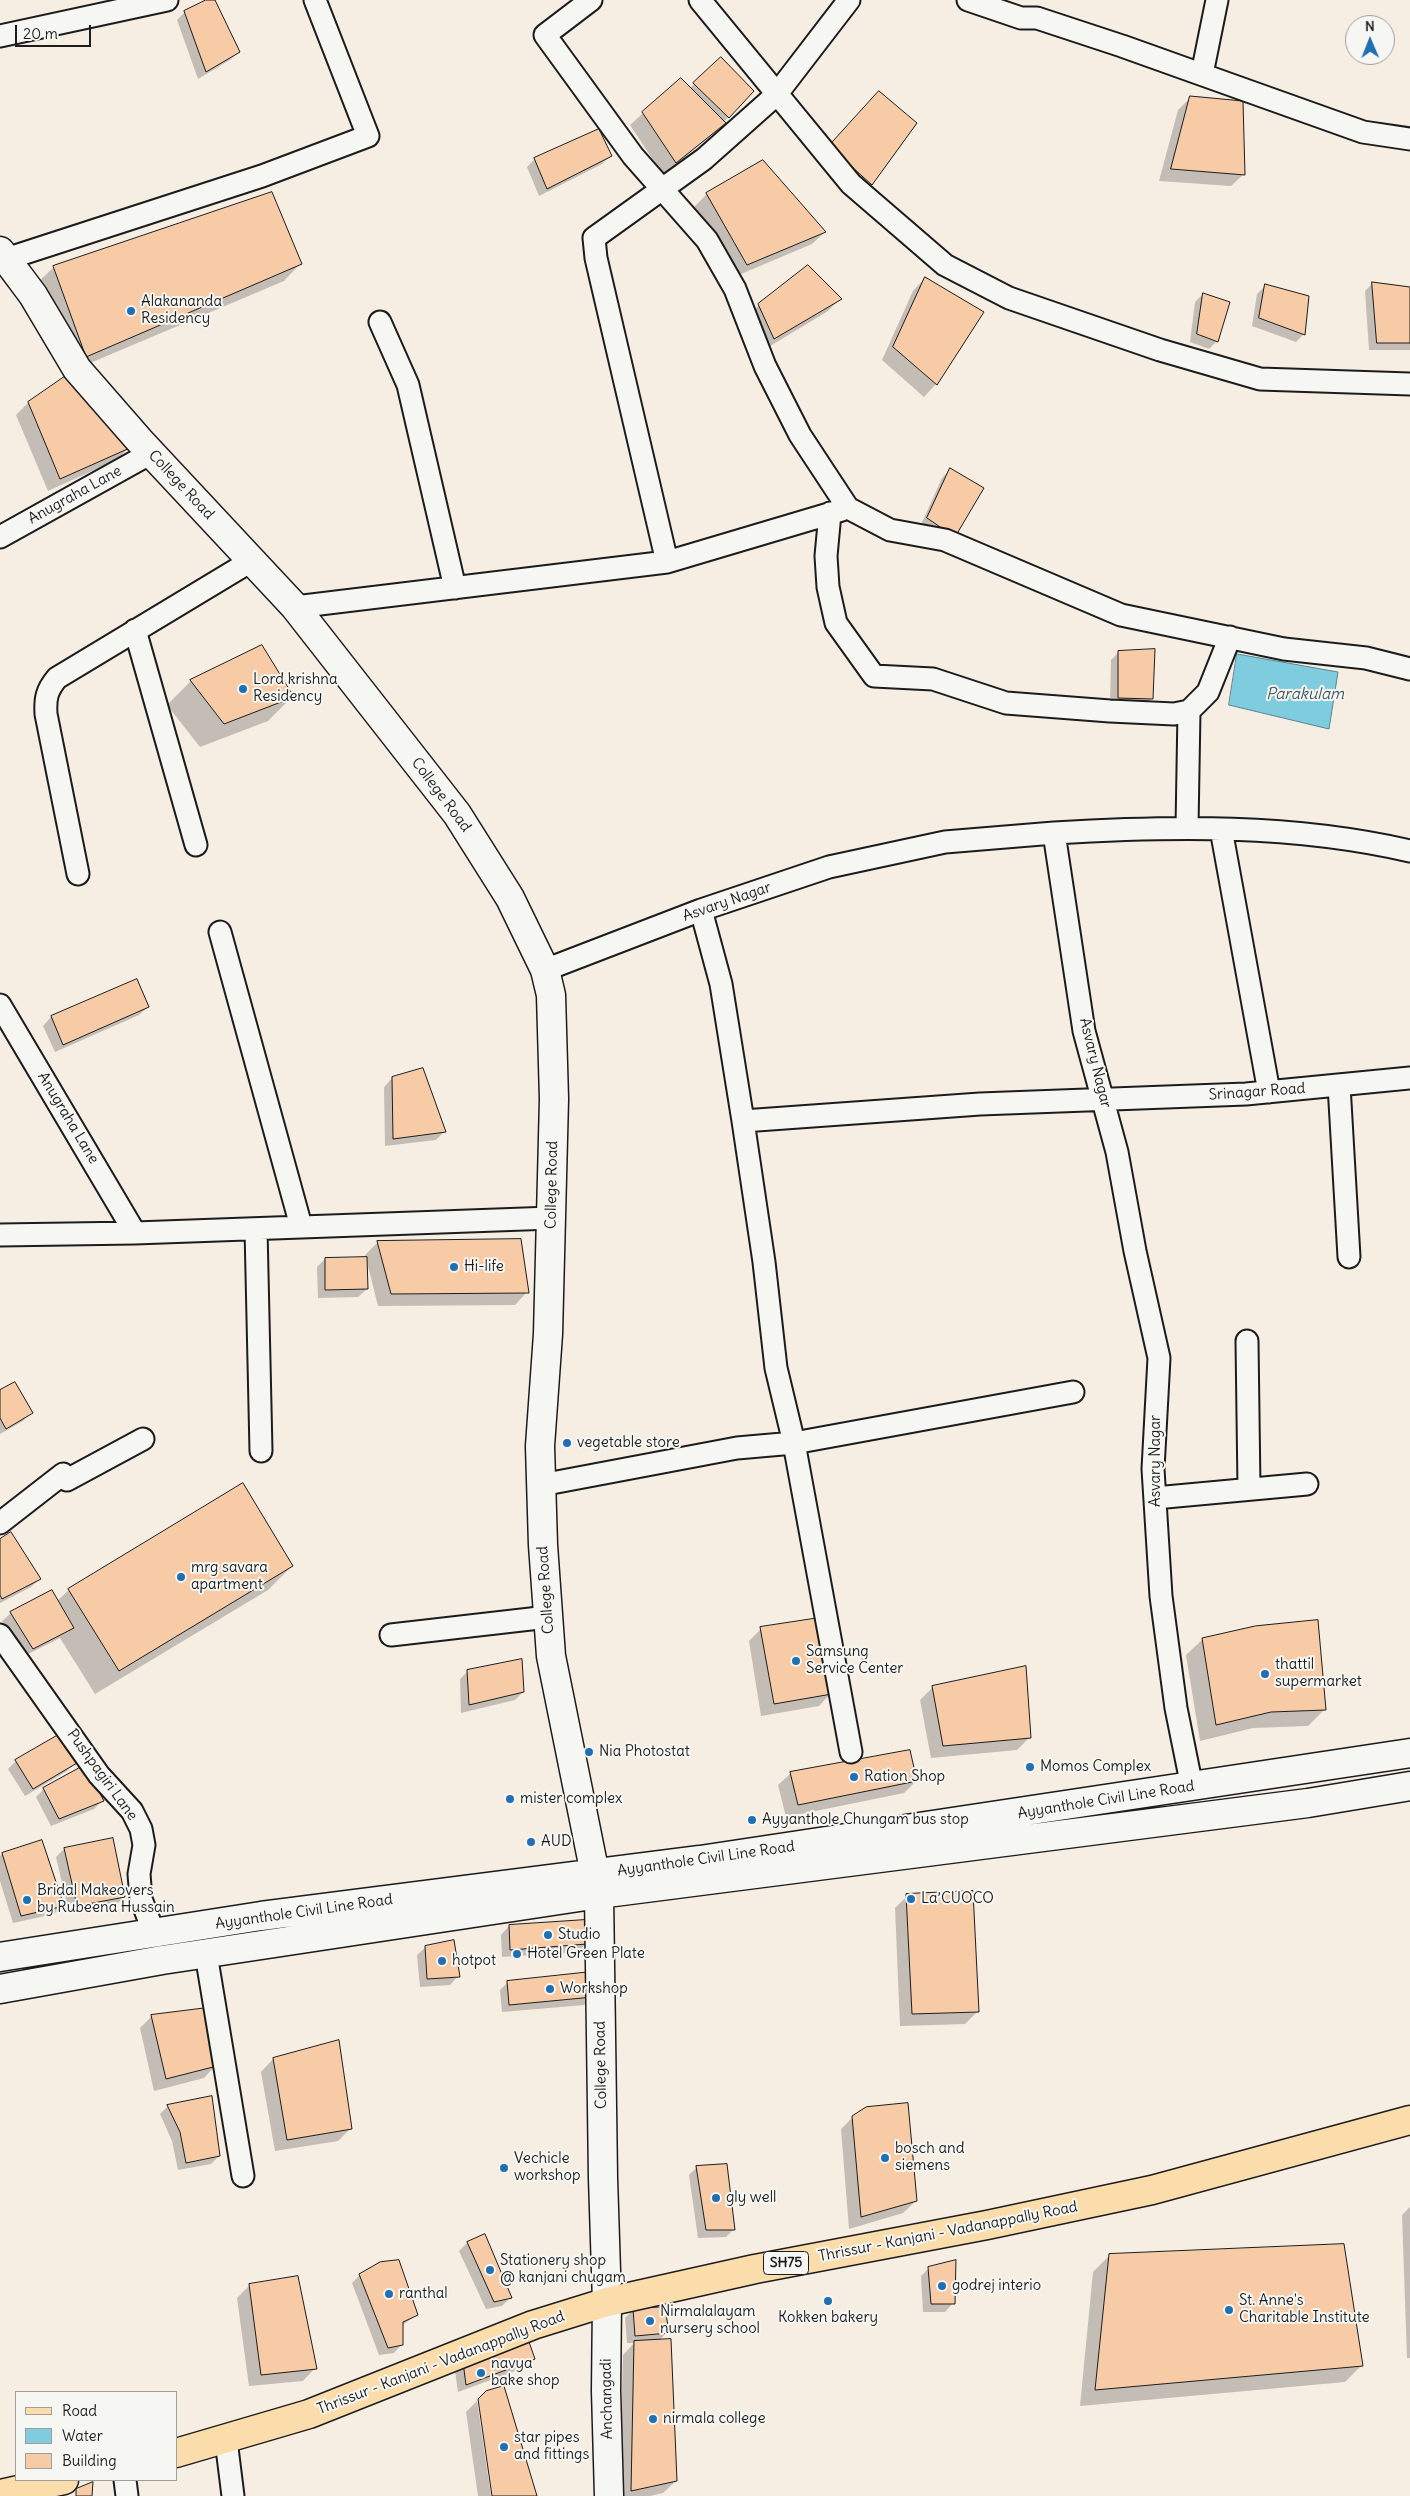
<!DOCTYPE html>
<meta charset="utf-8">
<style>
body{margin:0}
#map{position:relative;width:1410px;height:2496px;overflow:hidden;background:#f6ede3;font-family:Delius,sans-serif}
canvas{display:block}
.legend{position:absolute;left:15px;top:2391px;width:162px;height:90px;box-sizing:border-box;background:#f6f6f2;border:1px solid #9f9f9c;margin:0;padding:6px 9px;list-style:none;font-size:15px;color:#1c1c1c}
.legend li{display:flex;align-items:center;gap:10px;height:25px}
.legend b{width:25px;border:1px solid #9f9f9c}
.north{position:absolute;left:1345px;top:15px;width:50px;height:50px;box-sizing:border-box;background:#f6f6f2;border:1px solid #9f9f9c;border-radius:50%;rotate:359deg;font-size:14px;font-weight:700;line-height:20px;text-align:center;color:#1c1c1c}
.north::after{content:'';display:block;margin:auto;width:18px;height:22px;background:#1f6fb2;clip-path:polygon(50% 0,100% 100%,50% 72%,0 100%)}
.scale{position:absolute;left:15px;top:25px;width:76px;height:22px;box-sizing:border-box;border:2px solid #1c1c1c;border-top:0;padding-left:6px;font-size:15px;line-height:18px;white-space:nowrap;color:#1c1c1c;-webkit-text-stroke:4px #f6f6f2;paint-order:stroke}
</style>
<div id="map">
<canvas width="1410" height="2496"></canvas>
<ul class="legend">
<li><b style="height:6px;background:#fbddab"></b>Road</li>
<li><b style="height:14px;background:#7fccde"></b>Water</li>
<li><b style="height:14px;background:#f7cba6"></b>Building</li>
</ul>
<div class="north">N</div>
<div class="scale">20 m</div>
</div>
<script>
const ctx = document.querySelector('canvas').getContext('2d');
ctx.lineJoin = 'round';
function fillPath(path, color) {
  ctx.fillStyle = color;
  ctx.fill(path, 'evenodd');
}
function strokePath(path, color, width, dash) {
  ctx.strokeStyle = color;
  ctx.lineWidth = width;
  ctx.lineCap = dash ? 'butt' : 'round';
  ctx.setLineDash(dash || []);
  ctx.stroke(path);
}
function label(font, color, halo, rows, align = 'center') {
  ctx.font = font + ' Delius,sans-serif';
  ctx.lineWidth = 4;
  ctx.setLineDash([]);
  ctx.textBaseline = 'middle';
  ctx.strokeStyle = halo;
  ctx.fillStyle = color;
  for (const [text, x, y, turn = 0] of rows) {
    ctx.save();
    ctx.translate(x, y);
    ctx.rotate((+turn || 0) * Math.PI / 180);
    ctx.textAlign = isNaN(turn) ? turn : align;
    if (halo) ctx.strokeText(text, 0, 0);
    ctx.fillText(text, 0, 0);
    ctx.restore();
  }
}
const water = new Path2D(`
 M 1237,654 L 1338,672 L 1329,729 L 1229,705 Z`);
fillPath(water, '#7fccde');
strokePath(water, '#578690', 1);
fillPath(new Path2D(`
 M 209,0 L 213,0 L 239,52 L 230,60 L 198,79 L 177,20 L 185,12 Z
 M 721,58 L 752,91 L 712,135 L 663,175 L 630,125 L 681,79 L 690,88 Z
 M 1190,98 L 1244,174 L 1231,186 L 1159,181 L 1178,110 Z
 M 916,123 L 871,184 L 859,197 L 817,159 Z
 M 610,156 L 602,164 L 539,196 L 527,167 L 535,159 Z
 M 707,194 L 825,232 L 812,244 L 734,277 L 694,207 Z
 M 300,264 L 284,281 L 69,372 L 37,283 L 54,267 Z
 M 925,278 L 982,312 L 936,384 L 924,397 L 882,360 L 913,291 Z
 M 1373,283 L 1410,289 L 1410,350 L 1369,350 L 1365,291 Z
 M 1265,286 L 1304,334 L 1296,342 L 1252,326 L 1257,294 Z
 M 1203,294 L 1217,341 L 1209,349 L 1190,342 L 1195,302 Z
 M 840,299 L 828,311 L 762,351 L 747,318 L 759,305 Z
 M 28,403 L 130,446 L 118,459 L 48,491 L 16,415 Z
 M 950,470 L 954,536 L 920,527 L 942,478 Z
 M 262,647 L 292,697 L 268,721 L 200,747 L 167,705 L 191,681 Z
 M 1119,652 L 1152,698 L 1143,706 L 1110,706 L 1111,660 Z
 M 136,981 L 148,1007 L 139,1015 L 55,1052 L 43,1026 L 51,1017 Z
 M 392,1078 L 444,1132 L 436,1140 L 385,1146 L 384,1087 Z
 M 378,1242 L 527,1292 L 515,1305 L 378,1306 L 367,1262 L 367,1289 L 358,1297 L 318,1298 L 317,1267 L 325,1259 L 366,1258 L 365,1255 Z
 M 0,1392 L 31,1413 L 23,1421 L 0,1434 Z
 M 0,1540 L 40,1579 L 31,1587 L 0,1603 Z
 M 292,1566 L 268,1590 L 95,1694 L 60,1638 L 24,1656 L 2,1621 L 11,1613 L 57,1601 L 69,1590 Z
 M 761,1629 L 831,1693 L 819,1706 L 761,1716 L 749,1641 Z
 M 1203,1639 L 1324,1710 L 1308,1726 L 1253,1728 L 1200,1741 L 1186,1655 Z
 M 468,1671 L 523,1692 L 515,1700 L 461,1713 L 460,1679 Z
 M 932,1688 L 1030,1737 L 1017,1750 L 931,1758 L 920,1700 Z
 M 16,1761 L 75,1763 L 67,1771 L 25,1796 L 8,1769 Z
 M 791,1773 L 916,1781 L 904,1793 L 786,1817 L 778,1785 Z
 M 44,1789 L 102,1801 L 94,1809 L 51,1826 L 36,1797 Z
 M 64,1849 L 124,1897 L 116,1905 L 69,1913 L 56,1857 Z
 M 2,1854 L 62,1906 L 54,1914 L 13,1923 L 0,1881 L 0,1856 Z
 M 907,1896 L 978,2011 L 965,2024 L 900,2026 L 895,1908 Z
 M 509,1926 L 586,1944 L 577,1952 L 502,1957 L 501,1935 Z
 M 426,1947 L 458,1976 L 450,1985 L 420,1987 L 417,1955 Z
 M 508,1982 L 592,1997 L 584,2005 L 502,2012 L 500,1990 Z
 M 152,2016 L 216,2065 L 204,2078 L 154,2091 L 140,2028 Z
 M 273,2059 L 351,2128 L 338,2141 L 275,2151 L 261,2072 Z
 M 211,2098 L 219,2156 L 211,2164 L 178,2170 L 172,2141 L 160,2114 L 168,2106 Z
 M 853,2117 L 916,2201 L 903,2213 L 849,2229 L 841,2129 Z
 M 697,2167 L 734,2229 L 726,2237 L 698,2238 L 689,2175 Z
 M 1410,2207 L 1410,2358 L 1407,2358 L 1402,2215 Z
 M 467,2243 L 510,2298 L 502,2306 L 486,2309 L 459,2251 Z
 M 1110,2255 L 1362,2365 L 1345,2382 L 1080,2406 L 1093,2272 Z
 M 929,2268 L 953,2303 L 945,2312 L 923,2312 L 921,2276 Z
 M 360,2275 L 417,2315 L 401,2326 L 402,2344 L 394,2353 L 379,2355 L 352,2283 Z
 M 249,2286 L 315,2368 L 303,2381 L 249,2386 L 237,2298 Z
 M 633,2310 L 667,2332 L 659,2341 L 676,2481 L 663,2493 L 650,2496 L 619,2496 L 623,2355 L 634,2343 L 627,2343 L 625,2318 Z
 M 534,2359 L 526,2367 L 458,2392 L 455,2371 L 464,2363 Z
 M 477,2401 L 491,2496 L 478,2496 L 466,2412 Z`), '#0003');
const building = new Path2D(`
 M 206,0 L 215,0 L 240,52 L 206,72 L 184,11 Z
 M 721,57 L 754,91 L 729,118 L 693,83 Z
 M 681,78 L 726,123 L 676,163 L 642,112 Z
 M 879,91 L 917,123 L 872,185 L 829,146 Z
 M 1190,96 L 1243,101 L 1245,175 L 1171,169 Z
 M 599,129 L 612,156 L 547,189 L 534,158 Z
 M 763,160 L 826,232 L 747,265 L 706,193 Z
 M 272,192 L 302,264 L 86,357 L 53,266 Z
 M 808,265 L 842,299 L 774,339 L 758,304 Z
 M 925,277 L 984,312 L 937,385 L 893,347 Z
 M 1372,282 L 1410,287 L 1410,343 L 1377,343 Z
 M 1265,284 L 1309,296 L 1305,335 L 1259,318 Z
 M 1203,293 L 1230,302 L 1218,342 L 1197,334 Z
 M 70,373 L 132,447 L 60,479 L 28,402 Z
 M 950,468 L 984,488 L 955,537 L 927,518 Z
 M 262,645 L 294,697 L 224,724 L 190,680 Z
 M 1155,649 L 1153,699 L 1118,698 L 1118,651 Z
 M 137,979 L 149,1007 L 63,1045 L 51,1016 Z
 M 423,1068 L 446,1132 L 393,1139 L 392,1077 Z
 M 521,1239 L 529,1293 L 391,1294 L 377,1241 Z
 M 367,1257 L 368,1289 L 325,1290 L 325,1258 Z
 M 15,1382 L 33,1413 L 6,1429 L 0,1418 L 0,1390 Z
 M 243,1483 L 293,1566 L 119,1671 L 68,1589 Z
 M 11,1532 L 41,1579 L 2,1599 L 0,1595 L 0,1539 Z
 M 52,1590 L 74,1628 L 33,1649 L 10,1612 Z
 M 819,1618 L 832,1694 L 774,1704 L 760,1627 Z
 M 1318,1620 L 1326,1710 L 1271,1712 L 1216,1725 L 1202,1638 L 1255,1626 Z
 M 522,1659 L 524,1692 L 469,1705 L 467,1670 Z
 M 1026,1666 L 1031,1738 L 943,1746 L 932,1686 Z
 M 60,1734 L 77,1763 L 33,1789 L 15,1760 Z
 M 910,1750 L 917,1781 L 798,1805 L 790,1772 Z
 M 85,1765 L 104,1801 L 59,1819 L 43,1788 Z
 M 113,1838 L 125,1897 L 77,1906 L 64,1848 Z
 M 42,1840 L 64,1906 L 21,1916 L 2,1853 Z
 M 973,1891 L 979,2012 L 912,2014 L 906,1894 Z
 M 585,1920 L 587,1944 L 510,1950 L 509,1925 Z
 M 454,1940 L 460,1977 L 427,1979 L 425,1946 Z
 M 591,1972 L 593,1997 L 509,2005 L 507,1981 Z
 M 207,2008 L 217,2066 L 166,2079 L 151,2015 Z
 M 339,2040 L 352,2129 L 287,2140 L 273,2058 Z
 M 212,2096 L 220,2156 L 186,2163 L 180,2132 L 167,2105 Z
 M 908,2103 L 917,2201 L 861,2217 L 852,2116 L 866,2107 Z
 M 727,2164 L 735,2230 L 706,2230 L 696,2166 Z
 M 485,2234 L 512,2298 L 494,2302 L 467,2242 Z
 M 1344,2244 L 1363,2366 L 1095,2390 L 1109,2254 Z
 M 399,2260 L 418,2315 L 403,2322 L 403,2345 L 388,2348 L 359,2274 L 380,2262 Z
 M 956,2260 L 955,2304 L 931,2304 L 928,2267 Z
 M 298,2276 L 317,2369 L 261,2375 L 249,2284 Z
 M 665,2307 L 669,2333 L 635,2336 L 633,2309 Z
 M 528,2339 L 535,2359 L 466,2385 L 463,2362 Z
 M 671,2339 L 677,2481 L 631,2491 L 634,2341 Z
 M 504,2386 L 537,2496 L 492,2496 L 478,2399 L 486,2391 Z
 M 93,2482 L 92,2496 L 76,2496 L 76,2489 Z`);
fillPath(building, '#f7cba6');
strokePath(building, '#1c1c1c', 1);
const street = new Path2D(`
 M 591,0 L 545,35 L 633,156 L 707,240 L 735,289 L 765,366 L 800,435 L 848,508 L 890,530 L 945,540 L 1121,615 L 1284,649 L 1366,658 L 1410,669
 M 700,0 L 851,184 L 945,265 L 1009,298 L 1160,350 L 1260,379 L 1410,384
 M 968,0 L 1021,18 L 1037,18 L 1122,46 L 1363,132 L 1410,139
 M 0,36 L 167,0
 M 1202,74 L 1217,0
 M 0,261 L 262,176 L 368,136 L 315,0
 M 380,322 L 408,385 L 455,588
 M 830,513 L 826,556 L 828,587 L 836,623 L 874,676 L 933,679 L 1006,703 L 1110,711 L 1174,714 L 1189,711 L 1208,692 L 1230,637
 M 0,537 L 151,453
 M 667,562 L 596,258 L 594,238 L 704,159 L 776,95 L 849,0
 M 295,607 L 667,562 L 842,510
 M 135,630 L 196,845
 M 1187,827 L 1189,711
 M 1221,829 L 1269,1092
 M 1054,833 C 1173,826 1293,824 1410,851
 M 78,874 L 46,714 C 45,698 47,690 57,678 L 251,561
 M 701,910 L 721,984 L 743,1121
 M 220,932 L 301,1226
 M 545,970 L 701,910 L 829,867 L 945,842 L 1054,833 L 1084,1031 L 1117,1152 L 1135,1251 L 1159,1358 L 1153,1469 L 1161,1596 L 1176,1708 L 1192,1787
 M 0,1005 L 135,1233
 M 1339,1085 L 1349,1257
 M 256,1229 L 261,1451
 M 0,1235 L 135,1233 L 552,1218
 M 1247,1341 L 1249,1488
 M 541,1485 L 737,1448 L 794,1443 L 1073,1392
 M 1155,1498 L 1307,1484
 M 0,1523 L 63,1474 L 67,1480 L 143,1439
 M 0,1635 L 99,1775 L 132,1811 L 141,1829 L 144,1845 L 139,1874 L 141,1899 L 154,1933
 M 391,1635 L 548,1617
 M 851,1752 L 794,1443 L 776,1368 L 764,1262 L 743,1121 L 980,1104 L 1246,1094 L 1410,1078
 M 206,1954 L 243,2176
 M 226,2440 L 233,2496
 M 125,2480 L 127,2496`);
const secondary = new Path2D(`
 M 0,251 L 33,295 L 77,369 L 139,440 L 295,607 L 457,814 L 510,898 L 545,970 L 551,995 L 554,1099 L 548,1334 L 540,1446 L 543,1545 L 551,1656 L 599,1894 L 603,2178 L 607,2302 L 606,2391 L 609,2496
 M 0,1957 L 261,1916 L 700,1860 L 1410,1753
 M 0,1989 L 162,1960 L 599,1894 L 1308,1803 L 1410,1786`);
const primary = new Path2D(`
 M 176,2453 L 309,2414 L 533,2325 L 607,2302 L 755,2269 L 987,2225 L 1152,2190 L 1410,2120
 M 0,2494 L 64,2480`);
strokePath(street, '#1c1c1c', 25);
strokePath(secondary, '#1c1c1c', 31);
strokePath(primary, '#1c1c1c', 31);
strokePath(street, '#f6f6f2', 21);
strokePath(secondary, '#f6f6f2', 28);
strokePath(primary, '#fbddab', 28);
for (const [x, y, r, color] of [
 [131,311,5,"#1f6fb2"],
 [243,689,5,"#1f6fb2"],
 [454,1267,5,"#1f6fb2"],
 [567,1443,5,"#1f6fb2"],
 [181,1577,5,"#1f6fb2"],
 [796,1661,5,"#1f6fb2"],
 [1265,1674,5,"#1f6fb2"],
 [589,1752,5,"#1f6fb2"],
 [1030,1767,5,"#1f6fb2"],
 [854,1777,5,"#1f6fb2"],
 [510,1799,5,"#1f6fb2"],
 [752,1820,5,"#1f6fb2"],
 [531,1842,5,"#1f6fb2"],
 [911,1899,5,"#1f6fb2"],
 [27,1900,5,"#1f6fb2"],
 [548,1935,5,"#1f6fb2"],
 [517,1954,5,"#1f6fb2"],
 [442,1961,5,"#1f6fb2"],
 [550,1989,5,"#1f6fb2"],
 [885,2158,5,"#1f6fb2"],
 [504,2168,5,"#1f6fb2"],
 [716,2198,5,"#1f6fb2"],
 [490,2270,5,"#1f6fb2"],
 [942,2286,5,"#1f6fb2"],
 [389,2294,5,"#1f6fb2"],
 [828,2301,5,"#1f6fb2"],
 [1229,2310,5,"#1f6fb2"],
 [650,2321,5,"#1f6fb2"],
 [481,2373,5,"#1f6fb2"],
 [653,2419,5,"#1f6fb2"],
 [504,2447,5,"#1f6fb2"]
]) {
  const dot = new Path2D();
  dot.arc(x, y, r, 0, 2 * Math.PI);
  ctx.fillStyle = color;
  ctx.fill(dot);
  strokePath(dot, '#f6f6f2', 2);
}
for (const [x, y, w] of [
 [786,2263,45]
]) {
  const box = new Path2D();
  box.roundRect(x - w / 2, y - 11.5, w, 23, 4);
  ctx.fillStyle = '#f6f6f2';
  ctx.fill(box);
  strokePath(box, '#1c1c1c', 1);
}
label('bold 14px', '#1c1c1c', null, [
 ["SH75",786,2263]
]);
label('15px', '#1c1c1c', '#f6f6f2', [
 ["Alakananda",141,302],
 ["Residency",141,319],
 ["Lord krishna",253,680],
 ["Residency",253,697],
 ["Hi-life",464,1267],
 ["vegetable store",577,1443],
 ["mrg savara",191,1568],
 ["apartment",191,1585],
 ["Samsung",806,1652],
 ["Service Center",806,1669],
 ["thattil",1275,1665],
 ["supermarket",1275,1682],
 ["Nia Photostat",599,1752],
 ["Momos Complex",1040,1767],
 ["Ration Shop",864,1777],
 ["mister complex",520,1799],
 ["Ayyanthole Chungam bus stop",762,1820],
 ["AUD",541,1842],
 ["Bridal Makeovers",37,1891],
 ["by Rubeena Hussain",37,1908],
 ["La’CUOCO",921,1899],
 ["Studio",558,1935],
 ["Hotel Green Plate",527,1954],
 ["hotpot",452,1961],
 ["Workshop",560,1989],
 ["bosch and",895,2149],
 ["siemens",895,2166],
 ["Vechicle",514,2159],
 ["workshop",514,2176],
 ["gly well",726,2198],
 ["Stationery shop",500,2261],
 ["@ kanjani chugam",500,2278],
 ["godrej interio",952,2286],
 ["ranthal",399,2294],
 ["St. Anne's",1239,2301],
 ["Charitable Institute",1239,2318],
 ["Nirmalalayam",660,2312],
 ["nursery school",660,2329],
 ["Kokken bakery",828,2318,"center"],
 ["navya",491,2364],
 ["bake shop",491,2381],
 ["nirmala college",663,2419],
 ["star pipes",514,2438],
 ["and fittings",514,2455]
], 'left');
label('15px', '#1c1c1c', '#f6f6f2', [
 ["College Road",181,485,47],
 ["Anugraha Lane",75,495,-29],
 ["College Road",441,795,53],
 ["Asvary Nagar",727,902,-19],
 ["Asvary Nagar",1095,1063,76],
 ["Srinagar Road",1257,1092,-4],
 ["Anugraha Lane",68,1118,59],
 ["College Road",552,1185,-89],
 ["Asvary Nagar",1156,1461,-90],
 ["College Road",546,1590,-94],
 ["Pushpagiri Lane",102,1775,54],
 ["Ayyanthole Civil Line Road",1106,1800,-9],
 ["Ayyanthole Civil Line Road",706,1859,-8],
 ["Ayyanthole Civil Line Road",304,1912,-8],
 ["College Road",601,2065,-91],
 ["Thrissur - Kanjani - Vadanappally Road",948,2232,-11],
 ["Thrissur - Kanjani - Vadanappally Road",441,2363,-21],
 ["Anchangadi",607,2399,-91]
]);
label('italic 16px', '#3f5a60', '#f6f6f2', [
 ["Parakulam",1305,694]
]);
</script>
